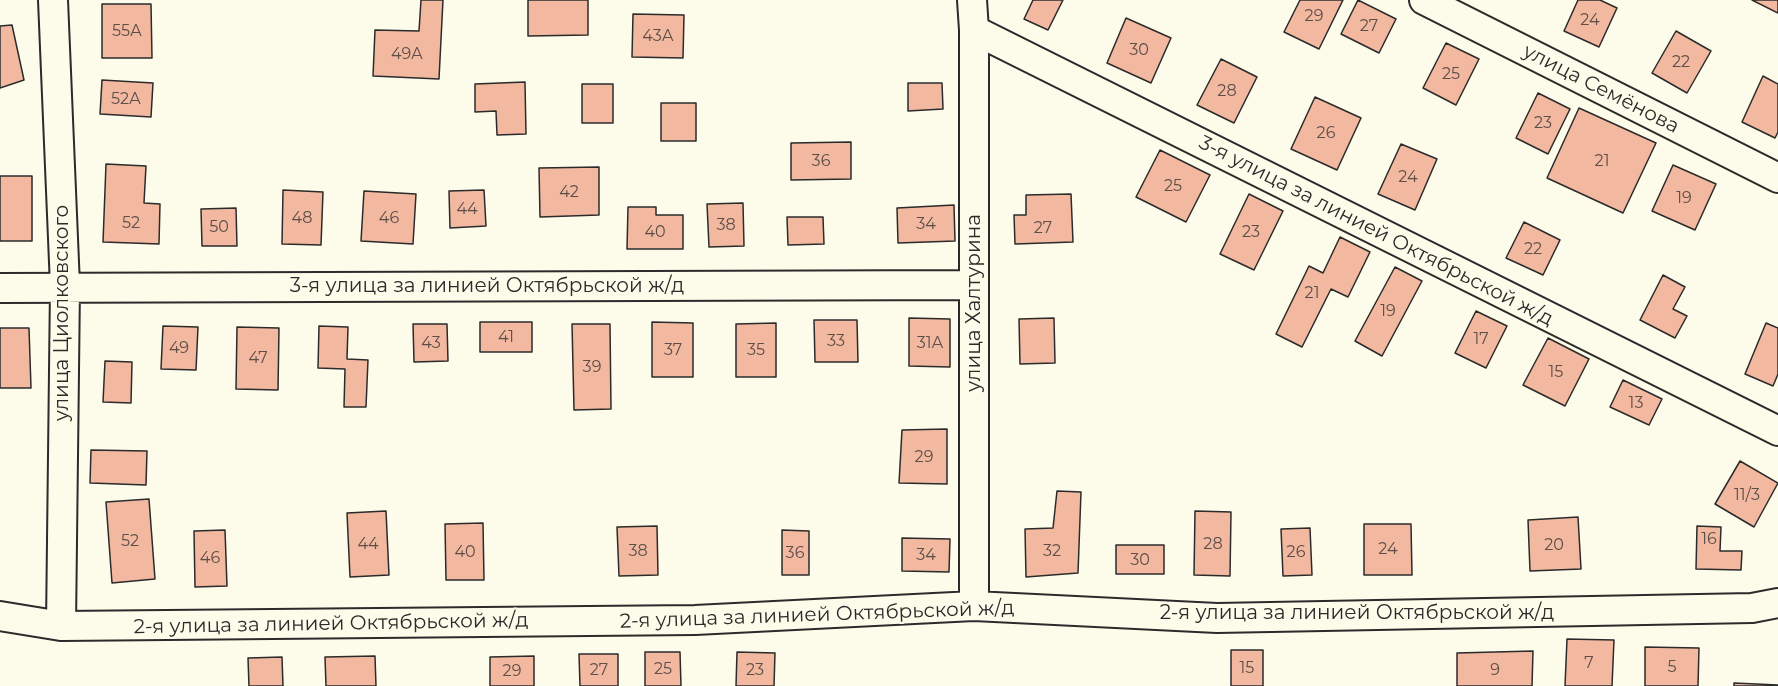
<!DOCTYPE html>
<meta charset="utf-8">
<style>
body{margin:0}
canvas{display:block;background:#fdfbea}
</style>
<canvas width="1778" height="686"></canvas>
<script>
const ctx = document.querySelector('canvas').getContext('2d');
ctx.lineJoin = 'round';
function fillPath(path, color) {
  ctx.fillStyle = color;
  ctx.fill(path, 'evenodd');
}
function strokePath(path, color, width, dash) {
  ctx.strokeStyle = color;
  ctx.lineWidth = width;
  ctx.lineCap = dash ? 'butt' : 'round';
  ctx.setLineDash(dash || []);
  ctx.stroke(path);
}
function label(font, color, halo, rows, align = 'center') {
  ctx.font = font + ' Montserrat,sans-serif';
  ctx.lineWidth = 4.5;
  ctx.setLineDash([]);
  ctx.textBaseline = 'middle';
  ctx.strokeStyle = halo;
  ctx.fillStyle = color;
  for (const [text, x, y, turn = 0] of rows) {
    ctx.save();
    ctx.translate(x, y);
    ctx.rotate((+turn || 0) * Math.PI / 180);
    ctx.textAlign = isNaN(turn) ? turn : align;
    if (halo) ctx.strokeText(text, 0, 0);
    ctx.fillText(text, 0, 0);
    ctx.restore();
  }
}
const building = new Path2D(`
 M 421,0 L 443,0 L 439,79 L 373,76 L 375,30 L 419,31 Z
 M 528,0 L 588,0 L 588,35 L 528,36 Z
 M 1033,0 L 1063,0 L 1048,30 L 1024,19 Z
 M 1300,0 L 1343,0 L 1319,49 L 1284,32 Z
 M 1358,0 L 1396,19 L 1379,53 L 1341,34 Z
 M 1578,0 L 1600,0 L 1617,8 L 1599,47 L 1564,31 Z
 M 1752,0 L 1778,0 L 1778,13 Z
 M 102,4 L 151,4 L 152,58 L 102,58 Z
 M 633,14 L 684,15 L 683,58 L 632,57 Z
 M 1126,18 L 1171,38 L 1151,83 L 1107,63 Z
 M 12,25 L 24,80 L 0,88 L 0,26 Z
 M 1676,31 L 1711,51 L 1687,93 L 1652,73 Z
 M 1446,43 L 1479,59 L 1456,105 L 1423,88 Z
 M 1221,59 L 1257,77 L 1234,123 L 1197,105 Z
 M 1763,76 L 1778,84 L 1778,132 L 1775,138 L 1742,122 Z
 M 102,80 L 153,83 L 151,117 L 100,114 Z
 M 525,82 L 526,134 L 497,135 L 496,111 L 475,112 L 475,84 Z
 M 908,83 L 942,83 L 943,109 L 908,111 Z
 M 582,84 L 613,84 L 613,123 L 582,123 Z
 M 1538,93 L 1570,109 L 1548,154 L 1516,138 Z
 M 1315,97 L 1361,118 L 1337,170 L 1291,149 Z
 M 661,103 L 696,103 L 696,141 L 661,141 Z
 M 1579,108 L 1656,143 L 1623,213 L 1547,178 Z
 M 851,142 L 851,179 L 791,180 L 791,143 Z
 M 1401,144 L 1437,159 L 1415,210 L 1378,194 Z
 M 1160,150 L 1210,175 L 1186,222 L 1136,197 Z
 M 106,164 L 146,166 L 144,203 L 160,204 L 159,244 L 103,242 Z
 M 1673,165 L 1716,184 L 1695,230 L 1652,211 Z
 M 599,167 L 599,215 L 540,217 L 539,168 Z
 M 0,176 L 32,176 L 32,241 L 0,241 Z
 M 283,190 L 323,192 L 321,245 L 282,244 Z
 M 484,190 L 486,226 L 450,228 L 449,191 Z
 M 364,191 L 416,194 L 413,244 L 361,241 Z
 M 1071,194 L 1073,242 L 1015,244 L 1014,215 L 1026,215 L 1026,195 Z
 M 1249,194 L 1283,211 L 1254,270 L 1220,254 Z
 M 743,203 L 744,246 L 709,247 L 707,204 Z
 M 954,205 L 955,241 L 898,243 L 897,208 Z
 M 628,207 L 656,207 L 656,215 L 683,215 L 683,249 L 627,249 Z
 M 236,208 L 237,246 L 202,246 L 201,209 Z
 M 787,217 L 823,217 L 824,244 L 788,245 Z
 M 1524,222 L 1560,240 L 1543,275 L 1506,258 Z
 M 1340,237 L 1370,252 L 1348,297 L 1331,289 L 1302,347 L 1276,334 L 1309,266 L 1323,273 Z
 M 1395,267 L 1422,281 L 1382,356 L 1355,341 Z
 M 1663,275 L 1685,287 L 1673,309 L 1687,316 L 1675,338 L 1640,320 Z
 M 1476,311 L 1507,326 L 1486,368 L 1455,353 Z
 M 909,318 L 950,319 L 950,367 L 909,366 Z
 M 1054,318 L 1055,363 L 1020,364 L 1019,319 Z
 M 814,320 L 857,320 L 858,362 L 815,362 Z
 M 480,322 L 532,322 L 532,352 L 480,352 Z
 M 652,322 L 693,323 L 693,377 L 652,377 Z
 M 776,323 L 776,377 L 736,377 L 736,324 Z
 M 1766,323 L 1778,328 L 1778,374 L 1773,386 L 1745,374 Z
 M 413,324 L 447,324 L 448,361 L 414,362 Z
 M 572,324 L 610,324 L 611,409 L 574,410 Z
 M 163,326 L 198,327 L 196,370 L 161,369 Z
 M 319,326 L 348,327 L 347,359 L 368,360 L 366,407 L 344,407 L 345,369 L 318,368 Z
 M 237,327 L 279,328 L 278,390 L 236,389 Z
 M 0,328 L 29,328 L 31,388 L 0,388 Z
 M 1548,338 L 1589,359 L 1565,406 L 1523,385 Z
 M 105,361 L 132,362 L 131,403 L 103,402 Z
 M 1623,380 L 1662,399 L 1649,425 L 1610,407 Z
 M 947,429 L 947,484 L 899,483 L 902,430 Z
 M 91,450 L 147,451 L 146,485 L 90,483 Z
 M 1740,461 L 1778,483 L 1754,527 L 1715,504 Z
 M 1057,491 L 1081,492 L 1078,573 L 1026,577 L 1025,529 L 1053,528 Z
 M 149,499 L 155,579 L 112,583 L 106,502 Z
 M 386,511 L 389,575 L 350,577 L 347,513 Z
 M 1195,511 L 1231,512 L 1230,576 L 1194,575 Z
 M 1578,517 L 1581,569 L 1530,571 L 1528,520 Z
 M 483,523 L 484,580 L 446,580 L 445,524 Z
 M 1364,524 L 1411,524 L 1412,575 L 1364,575 Z
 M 657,526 L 658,575 L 619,576 L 617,527 Z
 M 1697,526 L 1721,527 L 1720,551 L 1742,551 L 1741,570 L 1696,569 Z
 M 1310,528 L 1312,575 L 1283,576 L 1281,529 Z
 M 225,530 L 227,586 L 195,587 L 194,531 Z
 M 782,530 L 809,531 L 809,575 L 782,575 Z
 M 902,538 L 950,539 L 949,572 L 902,571 Z
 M 1116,545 L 1164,545 L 1164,574 L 1116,574 Z
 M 1567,639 L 1614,640 L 1612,686 L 1565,686 Z
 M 1645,647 L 1699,648 L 1698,686 L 1645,686 Z
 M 1231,650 L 1263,650 L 1263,686 L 1231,686 Z
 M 1533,651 L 1532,686 L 1457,686 L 1457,653 Z
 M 645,652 L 680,652 L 681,686 L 645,686 Z
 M 737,652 L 775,653 L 774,686 L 736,686 Z
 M 579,654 L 618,654 L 618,686 L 580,686 Z
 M 375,656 L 376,686 L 326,686 L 325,657 Z
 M 534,656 L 534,686 L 490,686 L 490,657 Z
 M 282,657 L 283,686 L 249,686 L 248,658 Z
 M 1734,683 L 1778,685 L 1778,686 L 1734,686 Z`);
fillPath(building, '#f2b8a0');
strokePath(building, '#2b2b2b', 1.5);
const minor = new Path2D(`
 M 53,0 L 65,286 L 61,626
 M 972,0 L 974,30 L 974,606
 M 1424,0 L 1778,178
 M 974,30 L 1778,431
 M 0,288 L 973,285
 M 0,616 L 61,626 L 695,620 L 974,606 L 1217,618 L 1752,608 L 1778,603`);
strokePath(minor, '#2b2b2b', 32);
strokePath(minor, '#fdfbea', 28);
label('16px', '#5d4e48', null, [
 ["29",1314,16],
 ["24",1590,20],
 ["27",1369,26],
 ["55А",127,31],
 ["43А",658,36],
 ["30",1139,50],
 ["49А",407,54],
 ["22",1681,62],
 ["25",1451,74],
 ["28",1227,91],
 ["52А",126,99],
 ["23",1543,123],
 ["26",1326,133],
 ["36",821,161],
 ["21",1602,161],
 ["24",1408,177],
 ["25",1173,186],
 ["42",569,192],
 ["19",1684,198],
 ["44",467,209],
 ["48",302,218],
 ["46",389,218],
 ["52",131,223],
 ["34",926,224],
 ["38",726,225],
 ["50",219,227],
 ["27",1043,228],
 ["40",655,232],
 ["23",1251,232],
 ["22",1533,249],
 ["21",1312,293],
 ["19",1388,311],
 ["41",506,337],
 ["17",1481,339],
 ["33",836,341],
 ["43",431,343],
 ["31А",930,343],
 ["49",179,348],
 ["37",673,350],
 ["35",756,350],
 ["47",258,358],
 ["39",592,367],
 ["15",1556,372],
 ["13",1636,403],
 ["29",924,457],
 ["11/3",1747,495],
 ["16",1709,539],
 ["52",130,541],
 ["44",368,544],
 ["28",1213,544],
 ["20",1554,545],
 ["24",1388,549],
 ["38",638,551],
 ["32",1052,551],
 ["40",465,552],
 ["26",1296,552],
 ["36",795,553],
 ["34",926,555],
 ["46",210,558],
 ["30",1140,560],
 ["7",1589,663],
 ["5",1672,667],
 ["15",1247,668],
 ["25",663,669],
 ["27",599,670],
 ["23",755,670],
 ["9",1495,670],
 ["29",512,671]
]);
label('20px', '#2b2b2b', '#fdfbea', [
 ["улица Семёнова",1601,89,27],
 ["3-я улица за линией Октябрьской ж/д",1376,231,27],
 ["3-я улица за линией Октябрьской ж/д",487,286],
 ["улица Халтурина",974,303,-90],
 ["улица Циолковского",62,313,-90],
 ["2-я улица за линией Октябрьской ж/д",1357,613],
 ["2-я улица за линией Октябрьской ж/д",817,615,-2],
 ["2-я улица за линией Октябрьской ж/д",331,624,-1]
]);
</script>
